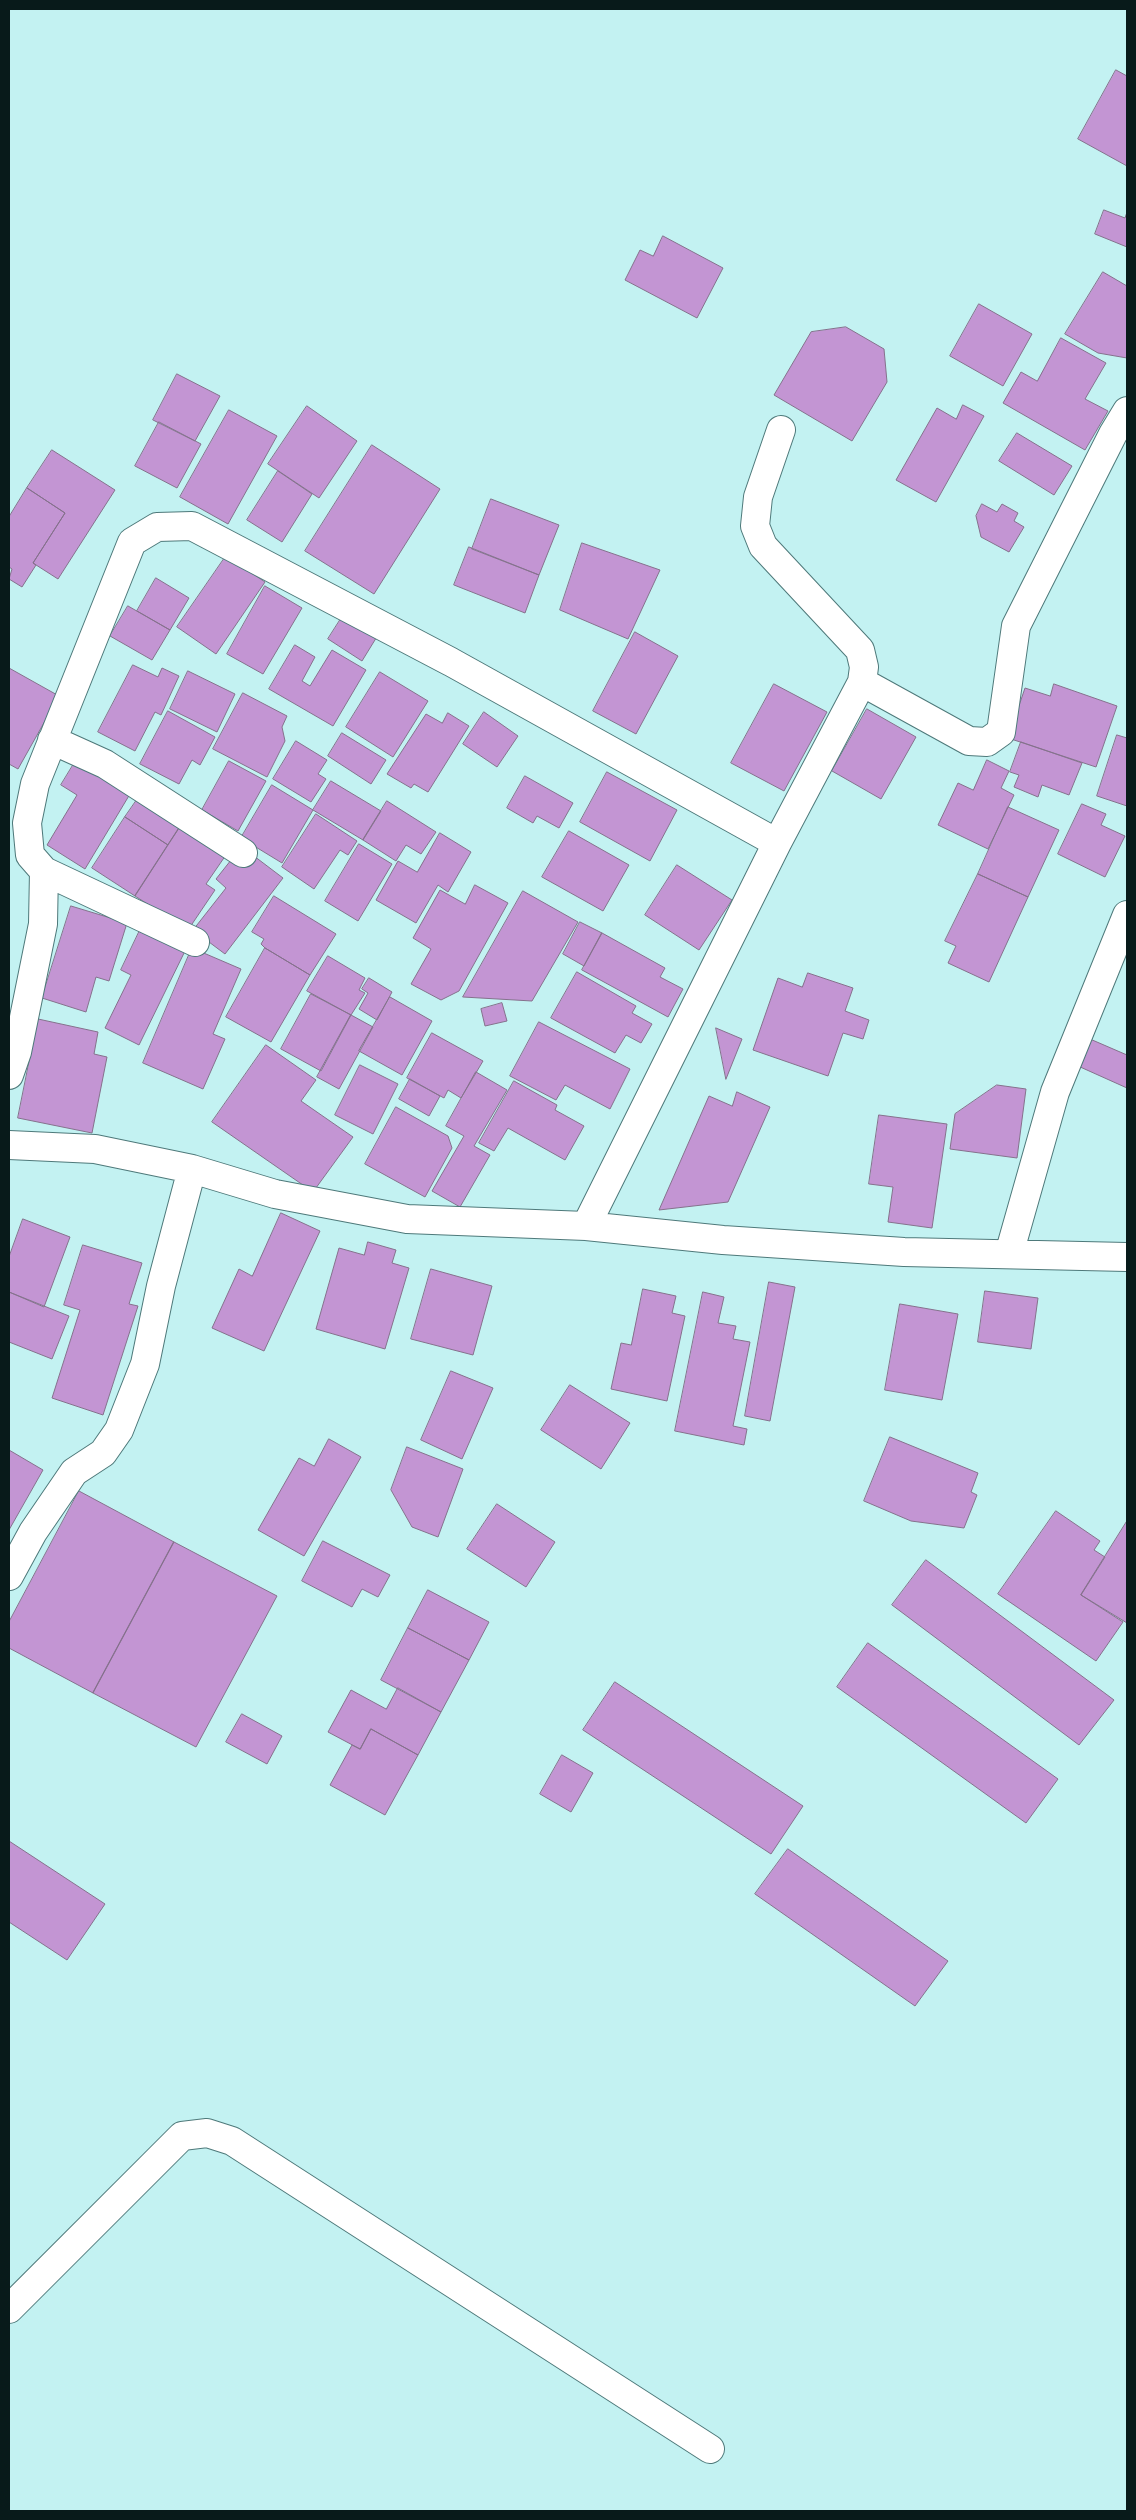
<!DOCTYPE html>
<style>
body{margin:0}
#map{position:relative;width:1136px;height:2520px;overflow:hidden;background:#c3f2f2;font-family:Roboto,sans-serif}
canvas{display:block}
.frame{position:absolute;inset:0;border:10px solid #081a1a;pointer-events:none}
</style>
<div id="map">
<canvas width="1136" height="2520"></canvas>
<div class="frame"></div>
</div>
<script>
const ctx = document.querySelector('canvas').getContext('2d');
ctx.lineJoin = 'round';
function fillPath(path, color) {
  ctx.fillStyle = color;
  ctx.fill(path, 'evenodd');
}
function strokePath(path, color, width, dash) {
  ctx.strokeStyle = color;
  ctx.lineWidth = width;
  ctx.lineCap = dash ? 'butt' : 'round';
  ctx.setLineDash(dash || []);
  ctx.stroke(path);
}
const building = new Path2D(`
 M 1116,70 L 1127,76 L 1127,166 L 1078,139 Z
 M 1104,210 L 1125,218 L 1127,212 L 1127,247 L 1095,234 Z
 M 663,236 L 723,268 L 697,318 L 625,280 L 640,250 L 653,256 Z
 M 1103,272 L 1127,286 L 1127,358 L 1098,353 L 1065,334 Z
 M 979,304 L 1032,334 L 1003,386 L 950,356 Z
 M 846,327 L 884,349 L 887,382 L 852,441 L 774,395 L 811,332 Z
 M 1061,338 L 1106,363 L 1085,399 L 1108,411 L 1085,450 L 1003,403 L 1021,372 L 1037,381 Z
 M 177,374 L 220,396 L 195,441 L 153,420 Z
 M 963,405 L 984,416 L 936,502 L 896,480 L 937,408 L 956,419 Z
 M 307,406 L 357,441 L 319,498 L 268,464 Z
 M 229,410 L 277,436 L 228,524 L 180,497 Z
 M 159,422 L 201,444 L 177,488 L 135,466 Z
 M 1017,433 L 1072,466 L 1054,495 L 999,461 Z
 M 372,445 L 440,489 L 374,594 L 305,551 Z
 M 52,450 L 115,490 L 58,579 L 33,563 L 65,513 L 27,488 Z
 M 278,471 L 312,494 L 282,542 L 247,520 Z
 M 27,488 L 65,513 L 33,563 L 36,565 L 22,587 L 9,579 L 12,569 L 9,567 L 9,517 Z
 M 491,499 L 559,525 L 539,575 L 472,549 Z
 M 982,504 L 997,512 L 1002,504 L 1018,513 L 1014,521 L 1024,527 L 1009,552 L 981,537 L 976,516 Z
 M 582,543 L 660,570 L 628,639 L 560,610 Z
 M 469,547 L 539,575 L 525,613 L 454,585 Z
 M 226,556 L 265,582 L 216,654 L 177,627 Z
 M 156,578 L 189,598 L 170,630 L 137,611 Z
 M 265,586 L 302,608 L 263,674 L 227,654 Z
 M 128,606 L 170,630 L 152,660 L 110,636 Z
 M 344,614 L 378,635 L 362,661 L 328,639 Z
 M 635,632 L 678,656 L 636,734 L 593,711 Z
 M 295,645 L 315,657 L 302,681 L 310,686 L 332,650 L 366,670 L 333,726 L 269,689 Z
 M 133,665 L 158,677 L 162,668 L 179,676 L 161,715 L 155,712 L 135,751 L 98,732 Z
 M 9,668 L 59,696 L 18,769 L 9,764 Z
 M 188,671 L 235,694 L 217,732 L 170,709 Z
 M 380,672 L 428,701 L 393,757 L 346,727 Z
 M 774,684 L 827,712 L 784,791 L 731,763 Z
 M 1054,684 L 1117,706 L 1096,767 L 1008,738 L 1025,688 L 1050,696 Z
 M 243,693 L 287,716 L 282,727 L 285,741 L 267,777 L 213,749 Z
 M 867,709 L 916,737 L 881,799 L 832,771 Z
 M 168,711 L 215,737 L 200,765 L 192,760 L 179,784 L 140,764 Z
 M 484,712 L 518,736 L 497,767 L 463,744 Z
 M 448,713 L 469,726 L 428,792 L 414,784 L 411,788 L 387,774 L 426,714 L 442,723 Z
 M 342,733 L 386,760 L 371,784 L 328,756 Z
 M 1117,735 L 1127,738 L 1127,806 L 1097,796 Z
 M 296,741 L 327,760 L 318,774 L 326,779 L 311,802 L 273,779 Z
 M 1021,742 L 1082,763 L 1069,795 L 1042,785 L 1038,797 L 1014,787 L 1019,775 L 1010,772 Z
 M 987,760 L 1009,771 L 1001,788 L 1014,795 L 988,849 L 938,825 L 958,783 L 973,790 Z
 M 229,761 L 266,781 L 238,831 L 202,810 Z
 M 75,762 L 130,794 L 85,869 L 47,845 L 77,795 L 61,785 Z
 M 607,772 L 677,810 L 650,861 L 580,822 Z
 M 525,776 L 573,803 L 559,828 L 537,816 L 533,823 L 507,808 Z
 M 331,781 L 381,811 L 363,840 L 313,810 Z
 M 272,785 L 313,810 L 282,863 L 241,838 Z
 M 141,794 L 183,822 L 168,845 L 125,817 Z
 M 387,801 L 436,832 L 421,854 L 406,845 L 396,861 L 363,840 Z
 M 1082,804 L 1106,814 L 1101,825 L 1125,836 L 1105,877 L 1058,854 Z
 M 1008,807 L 1059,830 L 1028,897 L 978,874 Z
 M 316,814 L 357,841 L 348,855 L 340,850 L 314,889 L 282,867 Z
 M 125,817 L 168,845 L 135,896 L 92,868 Z
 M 183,822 L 228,852 L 206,884 L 215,890 L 188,930 L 135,896 Z
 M 569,831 L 629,865 L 603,911 L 542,877 Z
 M 440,833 L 471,852 L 448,892 L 438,885 L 416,923 L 376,900 L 398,861 L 417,872 Z
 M 359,844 L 392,864 L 358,921 L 325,901 Z
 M 250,853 L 283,878 L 225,954 L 193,930 L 226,888 L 216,879 L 235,855 Z
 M 677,865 L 732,900 L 699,950 L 645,915 Z
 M 978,874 L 1028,897 L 989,982 L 948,963 L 956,946 L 945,941 Z
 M 475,885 L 508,903 L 459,991 L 441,1000 L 411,984 L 431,949 L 413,938 L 440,890 L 465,904 Z
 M 523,891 L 578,922 L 532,1001 L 463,997 Z
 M 274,896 L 336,934 L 310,975 L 265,948 L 261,944 L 264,939 L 252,932 Z
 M 71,906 L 127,923 L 109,981 L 96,977 L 86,1012 L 42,998 Z
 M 580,922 L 602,933 L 584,966 L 563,954 Z
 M 141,928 L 186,949 L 139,1045 L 105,1028 L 131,975 L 121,970 Z
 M 602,933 L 665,968 L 660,977 L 683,989 L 668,1017 L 582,970 Z
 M 192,948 L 241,969 L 213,1034 L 225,1039 L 203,1089 L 143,1063 Z
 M 265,948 L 310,975 L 271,1042 L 226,1017 Z
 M 328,956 L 365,978 L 359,990 L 365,993 L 351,1015 L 307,991 Z
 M 577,972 L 636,1006 L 632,1013 L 652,1024 L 641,1043 L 626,1035 L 615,1053 L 551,1018 Z
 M 808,973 L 853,988 L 845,1011 L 869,1020 L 863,1039 L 843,1033 L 828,1076 L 753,1050 L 778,978 L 802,987 Z
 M 369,978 L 392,992 L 377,1020 L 359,1009 L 368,993 L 362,989 Z
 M 311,994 L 351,1015 L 321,1071 L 281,1049 Z
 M 390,997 L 432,1021 L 402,1075 L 359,1051 Z
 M 502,1003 L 507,1021 L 485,1026 L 481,1009 Z
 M 351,1015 L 373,1027 L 339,1089 L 317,1077 Z
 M 38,1019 L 98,1032 L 94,1054 L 107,1057 L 92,1133 L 18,1118 Z
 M 539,1022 L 630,1069 L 610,1109 L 565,1085 L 556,1100 L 510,1076 Z
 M 716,1028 L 742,1039 L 726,1079 Z
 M 432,1033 L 483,1061 L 461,1098 L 448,1090 L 444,1098 L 407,1078 Z
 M 1090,1039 L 1127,1055 L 1127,1088 L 1078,1066 Z
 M 266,1045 L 316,1080 L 301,1101 L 353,1137 L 313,1192 L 212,1122 Z
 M 360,1065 L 398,1084 L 373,1134 L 335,1115 Z
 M 476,1072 L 507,1090 L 474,1146 L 490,1155 L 460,1207 L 432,1191 L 464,1136 L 446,1126 Z
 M 410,1079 L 440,1096 L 429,1116 L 399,1099 Z
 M 514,1081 L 557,1105 L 555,1110 L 584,1126 L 565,1160 L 508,1128 L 494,1151 L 479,1143 Z
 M 997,1085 L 1026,1089 L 1017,1158 L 950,1149 L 955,1114 Z
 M 737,1092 L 770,1107 L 728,1202 L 659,1210 L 709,1096 L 732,1106 Z
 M 396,1107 L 448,1136 L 452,1148 L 425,1197 L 365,1164 Z
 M 879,1115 L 947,1124 L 932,1228 L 888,1222 L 893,1187 L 869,1184 Z
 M 281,1213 L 320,1231 L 264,1351 L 212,1328 L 239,1269 L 252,1276 Z
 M 23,1219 L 70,1237 L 44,1307 L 9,1292 L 9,1257 Z
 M 368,1242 L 396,1250 L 392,1263 L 409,1268 L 385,1349 L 316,1329 L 339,1248 L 364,1255 Z
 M 83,1245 L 142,1263 L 129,1304 L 138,1306 L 103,1415 L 52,1398 L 80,1310 L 64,1305 Z
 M 431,1269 L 492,1286 L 473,1355 L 411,1339 Z
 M 769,1282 L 795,1287 L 770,1421 L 745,1416 Z
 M 643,1289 L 676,1296 L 672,1313 L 685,1316 L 667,1401 L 611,1389 L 621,1343 L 631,1345 Z
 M 985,1291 L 1038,1298 L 1031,1349 L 978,1342 Z
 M 9,1292 L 69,1316 L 52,1359 L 9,1342 Z
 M 703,1292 L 724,1297 L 718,1323 L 736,1326 L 733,1339 L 750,1342 L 733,1426 L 747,1429 L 744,1445 L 675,1431 Z
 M 900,1304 L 958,1314 L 942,1400 L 885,1390 Z
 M 451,1371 L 493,1388 L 462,1459 L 421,1440 Z
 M 570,1385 L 630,1423 L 601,1469 L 541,1430 Z
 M 890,1437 L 978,1473 L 971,1492 L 977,1495 L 964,1528 L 911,1521 L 864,1501 Z
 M 329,1439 L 361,1457 L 304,1556 L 258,1530 L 299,1458 L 314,1466 Z
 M 407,1447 L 463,1469 L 438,1537 L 412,1527 L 391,1490 Z
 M 9,1450 L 43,1470 L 9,1530 Z
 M 79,1491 L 174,1542 L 93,1693 L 9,1648 L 9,1622 Z
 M 497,1504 L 555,1542 L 526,1587 L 467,1549 Z
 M 1056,1511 L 1100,1541 L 1094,1550 L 1105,1557 L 1081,1595 L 1123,1622 L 1096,1661 L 998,1594 Z
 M 1127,1521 L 1127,1623 L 1081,1595 Z
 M 323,1541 L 390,1575 L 378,1597 L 362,1589 L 352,1607 L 302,1581 Z
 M 174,1542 L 277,1596 L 196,1747 L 93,1693 Z
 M 926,1560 L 1114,1700 L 1079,1745 L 892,1605 Z
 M 428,1590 L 489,1622 L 469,1660 L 408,1628 Z
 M 408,1628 L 469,1660 L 441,1712 L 381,1680 Z
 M 868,1643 L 1058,1779 L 1026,1823 L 837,1687 Z
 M 615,1682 L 803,1806 L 771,1854 L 583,1730 Z
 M 398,1688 L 441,1712 L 418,1755 L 371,1729 L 360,1749 L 328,1732 L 351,1690 L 386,1709 Z
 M 242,1714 L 282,1736 L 267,1764 L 226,1742 Z
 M 371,1729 L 418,1755 L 385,1815 L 330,1785 L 352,1745 L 360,1749 Z
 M 562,1755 L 593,1773 L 571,1812 L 540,1794 Z
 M 9,1841 L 105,1904 L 67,1960 L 9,1922 Z
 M 788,1849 L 948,1961 L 915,2006 L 755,1894 Z`);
fillPath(building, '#c395d3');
strokePath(building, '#85718c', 1);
const street = new Path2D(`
 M 862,682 L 969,741 L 987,742 L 1001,732 L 1016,626 L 1113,434 L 1127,411
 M 52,740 L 105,764 L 243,853
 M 44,871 L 195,942
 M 9,1075 L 17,1052 L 43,924 L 44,871 L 30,855 L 27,823 L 35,784 L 132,542 L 157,527 L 192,526 L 451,662 L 777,843
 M 9,1145 L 95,1149 L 192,1169 L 275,1194 L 407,1219 L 586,1226 L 723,1240 L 904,1252 L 1127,1257
 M 586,1226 L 777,843 L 862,682 L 864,667 L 860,650 L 763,546 L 755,526 L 758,497 L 781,430
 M 1009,1254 L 1055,1092 L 1127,915
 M 9,1576 L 33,1532 L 74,1472 L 103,1453 L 119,1430 L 145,1364 L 161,1286 L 192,1169
 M 9,2309 L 182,2136 L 207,2133 L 232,2141 L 710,2449`);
strokePath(street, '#4e797a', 30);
strokePath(street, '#fff', 28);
</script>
